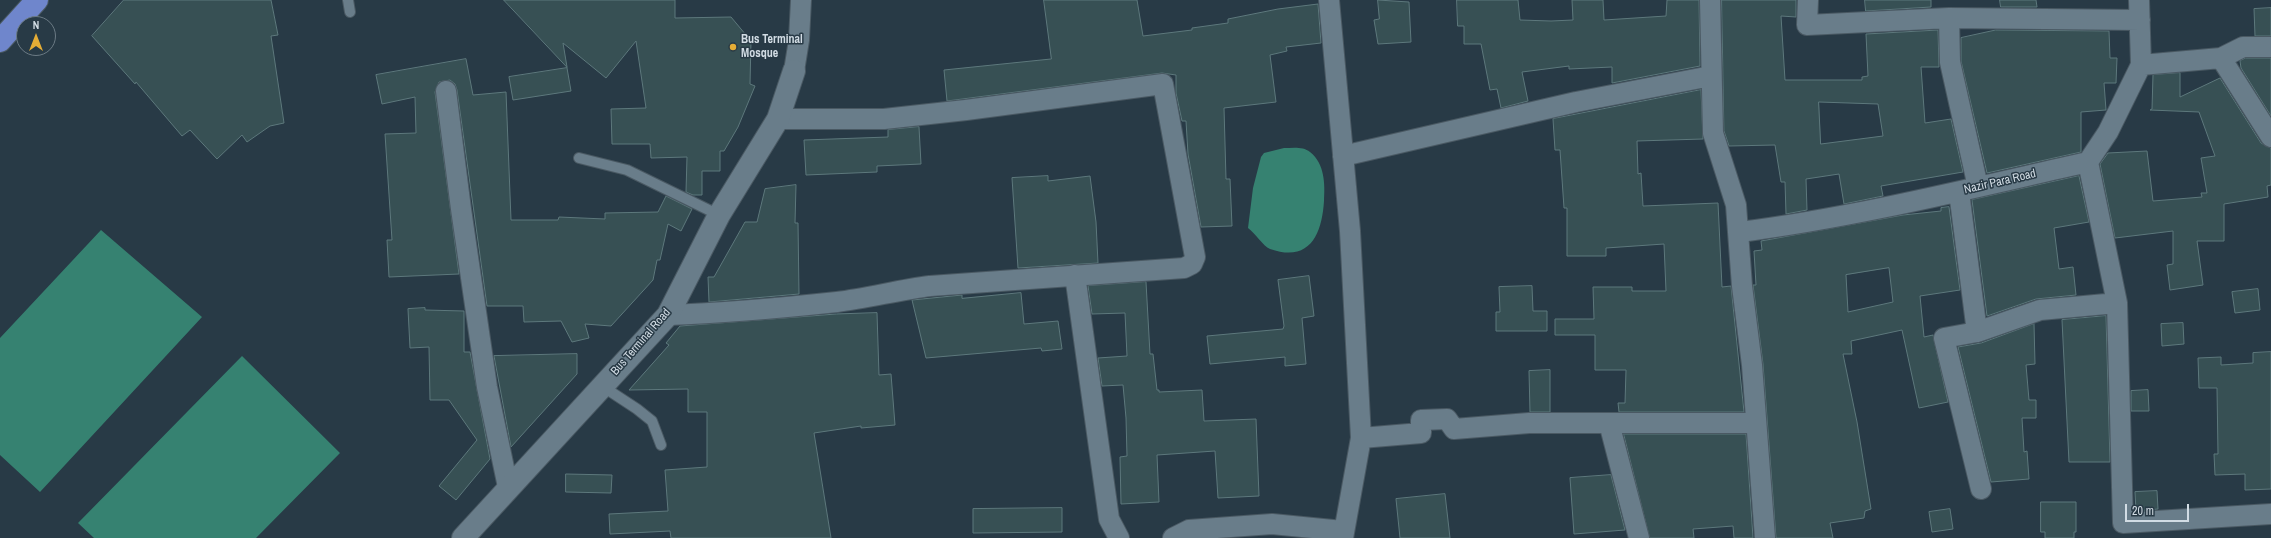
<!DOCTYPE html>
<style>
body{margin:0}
#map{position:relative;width:2271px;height:538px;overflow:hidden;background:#283a46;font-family:"Archivo Narrow",sans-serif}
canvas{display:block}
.north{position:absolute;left:16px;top:16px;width:40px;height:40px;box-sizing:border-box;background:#283a46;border:1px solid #6c7b85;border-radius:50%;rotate:0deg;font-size:11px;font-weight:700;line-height:16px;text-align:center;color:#d2dce4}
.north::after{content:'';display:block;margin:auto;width:14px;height:18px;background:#e5ad36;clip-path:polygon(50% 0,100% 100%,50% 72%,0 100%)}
.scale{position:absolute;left:2125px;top:504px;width:64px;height:18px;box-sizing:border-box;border:2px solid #d2dce4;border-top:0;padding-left:5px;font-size:12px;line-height:14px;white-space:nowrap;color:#d2dce4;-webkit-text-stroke:3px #283a46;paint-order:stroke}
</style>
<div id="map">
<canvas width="2271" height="538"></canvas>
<div class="north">N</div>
<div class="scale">20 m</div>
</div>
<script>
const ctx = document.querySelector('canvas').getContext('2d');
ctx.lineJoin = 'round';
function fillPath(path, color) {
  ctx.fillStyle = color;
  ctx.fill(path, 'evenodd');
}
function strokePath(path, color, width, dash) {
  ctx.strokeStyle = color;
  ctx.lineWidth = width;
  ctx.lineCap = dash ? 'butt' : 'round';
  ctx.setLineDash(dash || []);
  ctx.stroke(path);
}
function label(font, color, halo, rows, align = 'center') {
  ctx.font = font + ' "Archivo Narrow",sans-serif';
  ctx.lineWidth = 3;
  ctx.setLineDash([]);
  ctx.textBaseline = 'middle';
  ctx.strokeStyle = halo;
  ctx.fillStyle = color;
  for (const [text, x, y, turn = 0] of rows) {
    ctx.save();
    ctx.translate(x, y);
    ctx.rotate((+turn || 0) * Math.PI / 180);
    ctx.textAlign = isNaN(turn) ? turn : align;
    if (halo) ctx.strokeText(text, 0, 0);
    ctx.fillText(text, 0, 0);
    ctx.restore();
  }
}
fillPath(new Path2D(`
 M 1284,148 C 1292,148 1303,146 1310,152 C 1325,164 1325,184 1324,201 C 1322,234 1310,263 1270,249 C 1263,246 1255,233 1248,228 L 1253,188 L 1261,157 L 1264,153 Z
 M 101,230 L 202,317 L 40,492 L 0,455 L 0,338 Z
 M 242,356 L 340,453 L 256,538 L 94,538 L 78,523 Z`), '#368271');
const building = new Path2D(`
 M 124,0 L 271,0 L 278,35 L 271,36 L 284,123 L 270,126 L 247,142 L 242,135 L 217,159 L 190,130 L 182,136 L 136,82 L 135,84 L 92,36 Z
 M 504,0 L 675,0 L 675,18 L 731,17 L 751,41 L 750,84 L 755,86 L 738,127 L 724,151 L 720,151 L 720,171 L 702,171 L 702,195 L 693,195 L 686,192 L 687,157 L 651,158 L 650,144 L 612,144 L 611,109 L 646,108 L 636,41 L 606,78 L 563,43 L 567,67 Z
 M 1044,0 L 1137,0 L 1143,36 L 1192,30 L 1192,28 L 1228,23 L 1228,19 L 1278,9 L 1318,4 L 1321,43 L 1286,47 L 1287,51 L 1270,55 L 1276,102 L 1224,108 L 1226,179 L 1230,179 L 1232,226 L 1201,227 L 1188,154 L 1186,121 L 1182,121 L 1176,93 L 1176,75 L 1162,73 L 947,101 L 944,70 L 1051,59 Z
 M 1378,0 L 1409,2 L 1411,42 L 1378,44 L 1374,20 L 1379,19 Z
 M 1457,0 L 1518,0 L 1520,20 L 1551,21 L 1573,20 L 1572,0 L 1603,0 L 1604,20 L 1666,16 L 1667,0 L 1699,0 L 1700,66 L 1612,83 L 1612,67 L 1569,69 L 1569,66 L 1522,72 L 1528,101 L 1501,108 L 1497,89 L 1490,90 L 1481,44 L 1464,44 L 1464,26 L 1458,26 Z
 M 1722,0 L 1796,0 L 1796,17 L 1781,16 L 1785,80 L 1862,80 L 1862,77 L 1868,76 L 1866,34 L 1938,30 L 1939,67 L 1921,67 L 1925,123 L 1951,119 L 1963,172 L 1881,186 L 1883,196 L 1844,204 L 1839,174 L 1806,179 L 1807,210 L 1786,214 L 1785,182 L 1781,182 L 1775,145 L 1729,146 L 1724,131 ZM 1819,102 L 1878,104 L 1883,136 L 1821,144 Z
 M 1865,0 L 1931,0 L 1931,7 L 1866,11 Z
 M 2000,0 L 2036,0 L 2037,7 L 2001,7 Z
 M 2271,8 L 2271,36 L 2255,36 L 2254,9 Z
 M 1996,30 L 2109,31 L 2110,58 L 2117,58 L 2116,83 L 2104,83 L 2106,110 L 2081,112 L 2081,152 L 1987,173 L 1961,61 L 1961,38 Z
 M 2246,58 L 2271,58 L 2271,116 L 2241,68 L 2240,61 Z
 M 466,59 L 473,95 L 506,92 L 511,220 L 558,220 L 559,217 L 605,219 L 605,213 L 658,212 L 666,196 L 692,209 L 681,231 L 668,224 L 660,260 L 657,260 L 653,280 L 611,326 L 585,324 L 589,338 L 572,342 L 561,321 L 524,322 L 523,306 L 487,306 L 457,90 L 455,84 L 450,80 L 439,82 L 435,92 L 459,274 L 389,277 L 387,240 L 392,240 L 385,134 L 416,133 L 415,97 L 382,104 L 376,75 Z
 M 567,68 L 571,91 L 513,100 L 509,77 Z
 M 2180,73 L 2180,97 L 2220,78 L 2261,143 L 2271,148 L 2271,185 L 2267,186 L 2268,197 L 2224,204 L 2224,241 L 2197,241 L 2203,285 L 2170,290 L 2167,265 L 2173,264 L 2173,231 L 2115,238 L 2100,164 L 2108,153 L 2147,151 L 2153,201 L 2202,197 L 2201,193 L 2207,193 L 2201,158 L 2215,156 L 2199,112 L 2150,110 L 2152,109 L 2153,75 Z
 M 1701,90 L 1703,139 L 1637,141 L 1638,174 L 1641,173 L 1643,206 L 1718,203 L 1722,287 L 1731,286 L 1744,412 L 1619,412 L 1618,403 L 1625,403 L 1626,370 L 1595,370 L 1595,335 L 1555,335 L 1555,319 L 1594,319 L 1593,287 L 1632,287 L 1632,291 L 1666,291 L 1664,244 L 1606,248 L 1606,256 L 1567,256 L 1567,208 L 1564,208 L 1560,150 L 1555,150 L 1553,119 Z
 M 919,127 L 921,164 L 877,166 L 877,172 L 806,175 L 804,140 L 888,137 L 888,130 Z
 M 1048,176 L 1048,181 L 1090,176 L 1096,222 L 1098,263 L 1018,268 L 1012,178 Z
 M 2079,176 L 2089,222 L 2054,228 L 2059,269 L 2073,267 L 2076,295 L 2036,299 L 1987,316 L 1972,200 Z
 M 796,185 L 795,223 L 798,223 L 799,294 L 709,302 L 708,277 L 714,277 L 745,222 L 757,222 L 765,189 Z
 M 1949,207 L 1960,290 L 1920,296 L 1924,337 L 1933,335 L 1948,402 L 1919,408 L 1902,330 L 1851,341 L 1852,354 L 1843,354 L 1857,422 L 1871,509 L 1865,511 L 1864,518 L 1830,523 L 1833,538 L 1776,538 L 1763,364 L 1753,285 L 1756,285 L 1754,251 L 1762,250 L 1761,241 L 1903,215 L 1941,211 L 1941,208 ZM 1889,268 L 1893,302 L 1848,312 L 1846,275 Z
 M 1309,276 L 1314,316 L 1302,318 L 1306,364 L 1285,366 L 1285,357 L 1210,364 L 1207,336 L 1283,329 L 1284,326 L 1278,280 Z
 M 1146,282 L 1150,354 L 1153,354 L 1157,390 L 1159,390 L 1159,392 L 1202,390 L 1204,421 L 1256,419 L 1259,496 L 1218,498 L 1215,451 L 1157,455 L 1159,502 L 1121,504 L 1120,457 L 1127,456 L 1126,418 L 1123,385 L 1102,386 L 1098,358 L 1127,356 L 1125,313 L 1092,314 L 1088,286 Z
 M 1532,286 L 1533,311 L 1547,311 L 1547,331 L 1496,331 L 1496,312 L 1500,312 L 1499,287 Z
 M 2258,289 L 2260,310 L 2235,313 L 2232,292 Z
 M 1021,293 L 1024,324 L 1058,321 L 1062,349 L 1042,351 L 1041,348 L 926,358 L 912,300 L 962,295 L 962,298 Z
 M 425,308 L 425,310 L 464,311 L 464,352 L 470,352 L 490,459 L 456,500 L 439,486 L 477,440 L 449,400 L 430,400 L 429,347 L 410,348 L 408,309 Z
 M 877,313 L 879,375 L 891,374 L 895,425 L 861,428 L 861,426 L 814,433 L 831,538 L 671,538 L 670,531 L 610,534 L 609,514 L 668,511 L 665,470 L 707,467 L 707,412 L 688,412 L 688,389 L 629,390 L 669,345 L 666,343 L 680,326 L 836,314 Z
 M 2106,316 L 2110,462 L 2069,462 L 2062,320 Z
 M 2183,323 L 2184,344 L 2162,346 L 2161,324 Z
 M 2034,324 L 2035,364 L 2026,365 L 2029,400 L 2036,400 L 2036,418 L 2022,418 L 2024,452 L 2027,451 L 2029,479 L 1991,482 L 1958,347 L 1981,343 Z
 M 2271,352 L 2271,489 L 2245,490 L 2245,474 L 2215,475 L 2214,454 L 2218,454 L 2217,388 L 2199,388 L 2198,358 L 2221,357 L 2221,365 L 2253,363 L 2253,353 Z
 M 577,354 L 577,374 L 511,447 L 494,356 Z
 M 1550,370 L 1550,412 L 1530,412 L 1529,371 Z
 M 2148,390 L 2149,411 L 2131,411 L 2131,391 Z
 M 1624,434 L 1746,434 L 1753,538 L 1734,538 L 1733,526 L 1693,529 L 1694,538 L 1650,538 Z
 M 566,474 L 612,475 L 611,493 L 566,492 Z
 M 1611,475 L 1625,530 L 1574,534 L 1570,478 Z
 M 2157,491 L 2158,509 L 2136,511 L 2135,492 Z
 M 1445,494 L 1450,538 L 1400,538 L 1396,499 Z
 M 2041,502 L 2076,502 L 2076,532 L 2074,532 L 2074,538 L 2045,538 L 2045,532 L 2041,532 Z
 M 1062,508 L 1062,532 L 973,533 L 973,509 Z
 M 1950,509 L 1953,529 L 1932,532 L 1929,512 Z`);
fillPath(building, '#375054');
strokePath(building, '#5d787c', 1);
const lane = new Path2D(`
 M 348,0 L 350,12
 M 579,158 L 627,170 L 719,215
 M 602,386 L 637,409 L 652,421 L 661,445`);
const street = new Path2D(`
 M 1329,0 L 1350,231 L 1361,438 L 1343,538
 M 1710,0 L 1713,133 L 1736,205 L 1742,286 L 1752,365 L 1765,538
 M 1808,0 L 1807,25 L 1949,18 L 1950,62 L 1978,187
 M 1949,18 L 2140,20
 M 2221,58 L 2271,137
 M 2141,65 L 2221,58 L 2243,47 L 2271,47
 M 794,71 L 799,40 L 801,0
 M 446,91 L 461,209 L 487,387 L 508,487
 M 1343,156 L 1576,102 L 1711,76
 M 2088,162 L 2117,303 L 2123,523 L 2271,514
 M 1959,192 L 1977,332 L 1944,338 L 1981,489
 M 1740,232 C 1857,217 1972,188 2088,162 L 2108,132 L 2141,65 L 2139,0
 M 1075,275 L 1109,519 L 1119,538
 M 668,315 C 725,313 781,308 837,302 C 868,298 899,290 930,286 L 1184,268 L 1192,264 L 1195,257 L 1163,84 L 966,110 L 884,119 L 778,119
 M 1977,332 L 2040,310 L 2117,303
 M 1609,423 L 1639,538
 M 1361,438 L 1421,433 L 1421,420 L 1447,419 L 1454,429 L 1529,423 L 1756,423
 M 1173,538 L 1189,530 L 1272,524 L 1343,531`);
const secondary = new Path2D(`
 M 463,538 L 668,315 L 719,215 L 778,119 L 794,71`);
const highway = new Path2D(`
 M 0,41 L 37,0`);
strokePath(lane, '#4a5963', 12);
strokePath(street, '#4a5963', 22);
strokePath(secondary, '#4a5963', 24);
strokePath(highway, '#4a5963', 24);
strokePath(lane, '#697d8a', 10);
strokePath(street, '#697d8a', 20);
strokePath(secondary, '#697d8a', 22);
strokePath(highway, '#6f86cc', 22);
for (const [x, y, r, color] of [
 [733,47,4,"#e5ad36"]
]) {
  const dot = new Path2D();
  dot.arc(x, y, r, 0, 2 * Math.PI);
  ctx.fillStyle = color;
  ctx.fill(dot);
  strokePath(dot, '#283a46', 1.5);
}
label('bold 12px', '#d2dce4', '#283a46', [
 ["Bus Terminal",741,40],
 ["Mosque",741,54]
], 'left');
label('12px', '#d2dce4', '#283a46', [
 ["Nazir Para Road",2000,182,-13],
 ["Bus Terminal Road",641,342,-49]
]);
</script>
